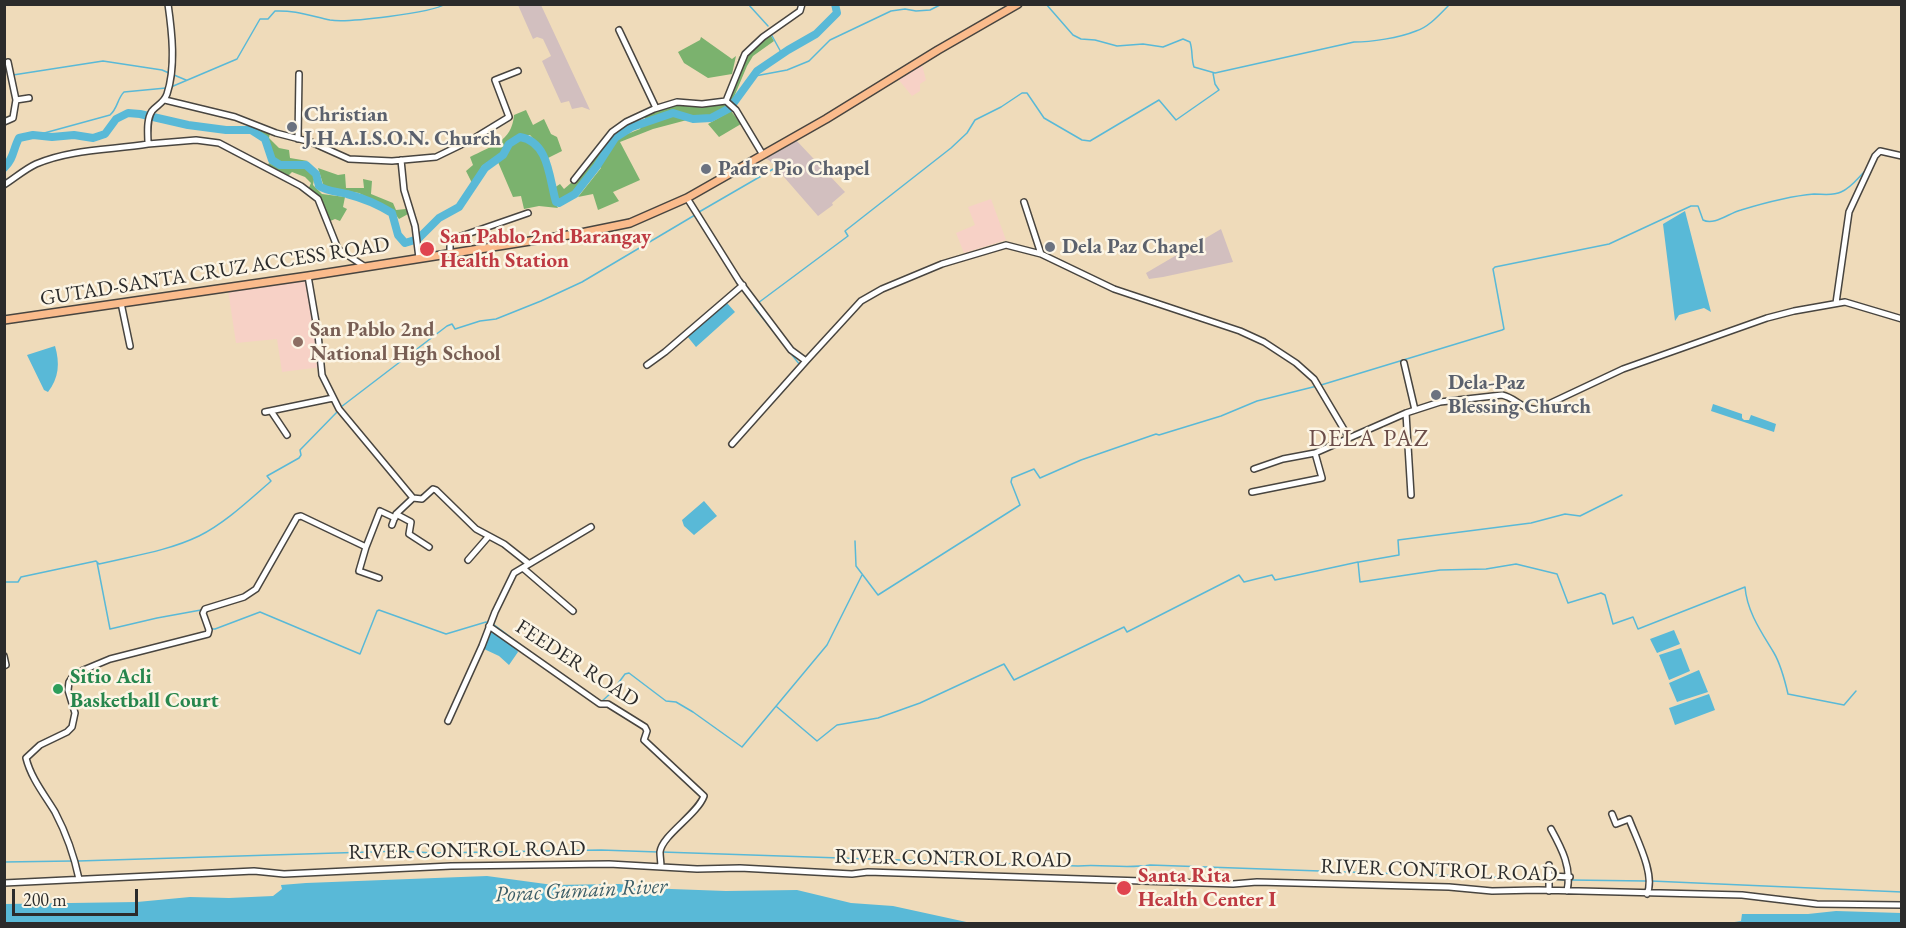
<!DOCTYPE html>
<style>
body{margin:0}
#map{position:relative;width:1906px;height:928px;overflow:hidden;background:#efdbba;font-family:"EB Garamond",serif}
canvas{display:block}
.frame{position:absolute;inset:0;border:6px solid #2b2b2b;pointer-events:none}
.scale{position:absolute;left:12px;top:889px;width:126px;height:27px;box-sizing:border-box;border:3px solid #2b2b2b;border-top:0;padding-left:8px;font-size:18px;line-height:21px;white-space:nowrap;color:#2b2b2b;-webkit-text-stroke:4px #fcf5e5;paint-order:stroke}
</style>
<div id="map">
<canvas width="1906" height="928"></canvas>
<div class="frame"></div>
<div class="scale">200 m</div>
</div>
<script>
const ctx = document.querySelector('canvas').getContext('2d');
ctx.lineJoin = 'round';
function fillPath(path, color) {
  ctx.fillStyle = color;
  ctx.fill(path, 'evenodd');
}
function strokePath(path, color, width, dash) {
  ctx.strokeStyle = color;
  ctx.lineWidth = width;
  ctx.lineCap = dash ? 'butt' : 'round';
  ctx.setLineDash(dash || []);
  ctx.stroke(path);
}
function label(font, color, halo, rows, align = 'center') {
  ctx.font = font + ' "EB Garamond",serif';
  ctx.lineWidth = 5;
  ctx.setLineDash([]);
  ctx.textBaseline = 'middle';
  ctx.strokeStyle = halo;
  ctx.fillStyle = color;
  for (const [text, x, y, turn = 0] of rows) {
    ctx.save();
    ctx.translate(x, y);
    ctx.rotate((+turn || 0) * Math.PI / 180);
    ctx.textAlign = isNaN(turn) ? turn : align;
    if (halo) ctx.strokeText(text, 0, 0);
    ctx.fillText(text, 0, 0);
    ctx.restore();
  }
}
fillPath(new Path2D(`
 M 922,65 L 926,80 L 920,84 L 920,91 L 912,96 L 898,79 Z
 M 991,199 L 1006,240 L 964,253 L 956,233 L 975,225 L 968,207 Z
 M 307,278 L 321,367 L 282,372 L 277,339 L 236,343 L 228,290 Z`), '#f7d1c6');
fillPath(new Path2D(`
 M 518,5 L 541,5 L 590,110 L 582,107 L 572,109 L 569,101 L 561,103 L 542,61 L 551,56 L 543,39 L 537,37 L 533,39 Z
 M 795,139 L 845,192 L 832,203 L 833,205 L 818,216 L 770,161 L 765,158 Z
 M 1221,229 L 1233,262 L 1163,277 L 1149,279 L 1146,273 Z`), '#d2bfbf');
fillPath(new Path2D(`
 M 768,30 L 774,41 L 753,56 L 747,66 L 731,104 L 727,99 L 739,57 L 743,52 Z
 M 701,37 L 732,59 L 736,56 L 732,74 L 708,78 L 684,63 L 678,52 L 700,40 Z
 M 723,101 L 728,106 L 710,116 L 694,117 L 672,112 L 646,121 L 643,113 L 677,102 L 689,106 L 702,106 Z
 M 526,110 L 533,125 L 544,119 L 551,134 L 557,137 L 562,151 L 548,158 L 539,145 L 530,135 L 518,135 L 508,141 L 501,153 L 482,166 L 473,185 L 466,171 L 473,165 L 470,157 C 491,146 512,142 514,115 Z
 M 731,111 L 741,124 L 719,137 L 708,124 Z
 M 673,116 L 687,120 L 653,129 L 620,142 L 640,180 L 613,192 L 619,201 L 598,210 L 593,194 L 578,197 L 601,168 L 600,164 L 617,138 L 640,129 L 641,127 Z
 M 252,128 L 270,133 L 269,138 L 279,148 L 289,150 L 290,158 L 308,161 L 281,163 L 273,158 L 265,136 Z
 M 611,136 L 599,158 L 574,192 L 557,200 L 554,188 L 560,184 L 564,189 L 571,183 L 572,179 Z
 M 520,139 C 550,145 543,186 558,208 L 539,206 L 524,209 L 521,196 L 513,197 L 498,162 L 511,145 Z
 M 269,163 L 280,168 L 304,166 L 315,174 L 313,185 L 322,194 L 345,197 L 343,207 L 347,209 L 340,221 L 335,219 L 328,222 L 323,208 L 308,190 L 311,183 L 305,177 L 292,172 L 286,178 L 267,167 Z
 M 318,168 L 338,175 L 345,174 L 346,188 L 364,188 L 363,179 L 372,181 L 371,194 L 393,203 L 396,210 L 406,209 L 408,214 L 399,219 L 393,211 L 359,193 L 324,187 Z`), '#7bb26e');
fillPath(new Path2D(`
 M 1685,211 L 1711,312 L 1704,308 L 1679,315 L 1675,321 L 1663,224 Z
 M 727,303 L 735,312 L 696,347 L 687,336 Z
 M 55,346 C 60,363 59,378 48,392 L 44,390 L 27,355 Z
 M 1713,404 L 1742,414 L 1742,418 L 1744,420 L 1749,420 L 1751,415 L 1776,424 L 1774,432 L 1711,411 Z
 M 704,501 L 717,516 L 694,535 L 684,526 L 682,520 Z
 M 490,629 L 517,650 L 518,652 L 509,665 L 499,656 L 484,649 Z
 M 1674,630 L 1680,644 L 1657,653 L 1650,639 Z
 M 1681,648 L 1690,671 L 1669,680 L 1659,655 Z
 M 1699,670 L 1708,692 L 1677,702 L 1669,683 Z
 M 1709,694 L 1715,710 L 1675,725 L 1669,708 Z
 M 487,876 L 553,885 L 619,884 L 671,889 L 726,891 L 797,890 L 851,903 L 893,906 L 971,923 L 5,923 L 5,904 L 137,902 L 190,897 L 229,898 L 273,896 L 282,889 L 281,885 L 306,883 Z
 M 1836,911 L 1901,913 L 1901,923 L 1728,923 L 1741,921 L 1742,914 L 1808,914 Z`), '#59b9d7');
strokePath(new Path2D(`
 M 748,4 L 768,26
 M 1046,4 L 1073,35 L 1081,39 L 1095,40 L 1117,46 L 1143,44 L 1163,47 L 1183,39 L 1190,42 C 1193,51 1191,58 1194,67 L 1215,73 L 1354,42 C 1371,42 1399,38 1416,31 C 1429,27 1440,14 1450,4
 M 771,34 L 782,54
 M 13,75 L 103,61 L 162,70 L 169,73
 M 174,75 L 186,80
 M 750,80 L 755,76 L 787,70 L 809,61 L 830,40 L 891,11 L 905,9 L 916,11 L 930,10 L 942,4
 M 171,87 L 237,59 L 260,19 L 268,19 L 275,11 C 294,10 311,16 330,20 C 347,23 432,13 445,4
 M 37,135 L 110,115 C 118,108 117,99 124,92 L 166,88
 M 699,212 L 775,168
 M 758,303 L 848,236 L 845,231 L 951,148 L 967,133 L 975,120 L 1001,107 L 1022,93 L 1027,93 L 1044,118 L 1082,140 L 1090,141 L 1159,100 L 1176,120 L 1219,90 L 1215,84 L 1213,73
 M 754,307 L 800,365
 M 1321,385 L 1502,330 L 1504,329 L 1493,269 L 1495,267 L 1609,244 L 1691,206 L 1698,206 L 1703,220 C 1714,226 1729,213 1741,210 C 1764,203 1790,196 1814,194 C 1823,194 1833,196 1841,192 C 1851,188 1858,178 1865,171
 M 341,407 L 447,326 L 452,324 L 455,329 L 480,321 L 496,319 L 541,301 L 582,282 L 695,215
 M 855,541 L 856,566 L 878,595 L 1020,505 L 1011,482 L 1012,478 L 1034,469 L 1040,478 L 1081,460 L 1156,434 L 1159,435 L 1221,416 L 1257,401 L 1317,386
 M 97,562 L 110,629 L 157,618 L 201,610
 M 1359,562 L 1399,555 L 1398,540 L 1531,523 L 1565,514 L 1580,516 L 1622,495
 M 4,582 L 18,582 L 21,577 L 96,561 L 99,564 C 132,556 168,551 199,536 C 225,523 248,501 270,482 L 271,481 L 267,476 L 299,458 L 301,455 L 300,450 L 338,411
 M 210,626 L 212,629 L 215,629 L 260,612 L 360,654 L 377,611 L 379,610 L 446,634 L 486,622 L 493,624 L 541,660
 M 601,702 L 611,693 L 625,674 L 629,673 L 666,701 L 676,702 L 693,712 L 742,747 L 827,645 L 862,575
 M 777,707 L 817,741 L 837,725 L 878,718 L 920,703 L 1004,664 L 1014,680 L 1124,627 L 1127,632 L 1239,575 L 1244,582 L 1272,575 L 1275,580 L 1358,562 L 1360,582 L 1440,570 L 1486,569 L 1516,564 L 1557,574 L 1568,603 L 1601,593 L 1605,595 L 1613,624 L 1633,617 L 1638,629 L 1745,587 C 1747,612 1762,633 1774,653 C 1781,665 1785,681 1788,694 L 1844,705 L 1856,691
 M 662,852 L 1078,866 C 1102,864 1127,869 1150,865 L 1547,879
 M 78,861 L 401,851 L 433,853 L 601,850 L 658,852
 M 4,862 L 72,861
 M 1552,879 L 1565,880
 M 1570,880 L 1646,881
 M 1651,881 L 1902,892`), '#59b9d7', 1.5);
strokePath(new Path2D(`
 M 4,168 C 14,159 13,149 19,138 L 33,135 L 52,137 L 74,135 L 93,138 L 105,134 L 116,119 L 128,113 L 140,114 L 188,125 L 226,130 L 251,130 L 265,139 L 272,160 L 280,165 L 306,165 L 316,174 L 319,186 C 328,192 337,191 347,194 C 363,198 379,205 392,213 L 398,235 L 405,243 L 418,239 L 439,218 L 459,207 L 485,168 L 503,155 L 509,144 L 520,137 C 549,142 549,178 556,202 L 559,203 L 575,194 L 597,166 L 615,138 L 632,127 L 673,113 L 693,119 L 711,118 L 730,108 L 757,71 L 788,50 L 816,34 L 837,13 L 835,4`), '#59b9d7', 8);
const minor = new Path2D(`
 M 168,4 C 172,32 176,67 167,94 C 164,103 157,105 152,111 C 146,120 148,134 148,144 L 196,140 L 219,143 L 301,186 L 318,199 L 338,249 L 364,266
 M 619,30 L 656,108
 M 8,62 L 16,100
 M 165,100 L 235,117 L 276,133 L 311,142 L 349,159 L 392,161 L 436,157 L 473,139 L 509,117 L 495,80 L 518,71
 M 726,101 L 736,110 L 763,155
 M 4,122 L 13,118 L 16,100 L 29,98
 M 298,139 L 299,74
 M 401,160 L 404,190 L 415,226 L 419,258
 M 574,180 L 612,132 L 626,122 L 654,109 L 677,102 L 702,104 L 726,101 L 745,54 L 763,37 L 800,11 L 802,4
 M 4,185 C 15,178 25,169 36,164 C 71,149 111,150 148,144
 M 687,198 L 739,281 L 791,350 L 806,361 L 861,301 L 882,289 L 942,264 L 1006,245 L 1041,254 L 1114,289 L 1240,331 L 1264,342 L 1296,363 L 1314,379 L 1349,438
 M 1024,202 L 1041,254
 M 450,253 L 450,240 L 528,213
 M 308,276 L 318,334 L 322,375 L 339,409 L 413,498 L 422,499 L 433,489 L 436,490 L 476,529 L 504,544 L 528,563
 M 121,303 L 130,346
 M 1836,303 L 1849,212 L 1875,156 L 1880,151 L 1902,156
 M 1404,363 L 1415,410
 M 647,365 L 665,352 L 743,285
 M 271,411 L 287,435
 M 265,412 L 333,398
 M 1406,413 L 1411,495
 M 732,444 L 806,361
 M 1254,469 L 1283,459 L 1315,453 L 1406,413 L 1440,402 L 1502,395 C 1516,398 1524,411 1538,409 L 1623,369 L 1767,318 L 1794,311 L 1845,302 L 1902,319
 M 1252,492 L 1322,478 L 1315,453
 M 396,514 L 411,522 L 409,534 L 429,547
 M 392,525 L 396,514 L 413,498
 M 366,547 L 359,571 L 379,578
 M 468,560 L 488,537
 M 524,569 L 573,611
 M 489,626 L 600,704 L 608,704 L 645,727 L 647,731 L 644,740 L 704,796 C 697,815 662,835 660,852 C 660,857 661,862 661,867
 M 4,656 L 6,665 L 4,666
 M 448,721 L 482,646 L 495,612 L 514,573 L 591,527
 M 1612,814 L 1616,824 L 1629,819 C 1636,838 1656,875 1647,894
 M 1551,829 C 1562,849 1572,868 1567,891
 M 1549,865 L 1549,891
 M 1550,876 L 1570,877
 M 79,879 C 74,855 66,833 55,812 C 44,794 31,778 26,758 L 40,745 L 67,732 L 72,727 L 75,713 L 68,690 L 69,682 L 74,674 L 110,659 L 208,634 L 209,630 L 203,613 L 205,609 L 244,597 L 256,589 L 297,517 L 301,516 L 366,547 L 380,511 L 395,518
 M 4,883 L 254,871 L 284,874 L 451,866 L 609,864 L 697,869 L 740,868 L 852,874 L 868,872 L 1233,884 L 1257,882 L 1449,887 L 1492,891 L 1538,890 L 1742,895 L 1817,904 L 1902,905`);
const major = new Path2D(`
 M 4,320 L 308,276 L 581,233 L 630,223 L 687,198 L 826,119 L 938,50 L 1018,4`);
strokePath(minor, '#484540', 8);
strokePath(major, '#484540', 10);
strokePath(minor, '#fff', 5);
strokePath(major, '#fabb8c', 7);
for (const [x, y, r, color] of [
 [292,127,6,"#6b7280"],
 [706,169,6,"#6b7280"],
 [1050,247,6,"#6b7280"],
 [427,249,8,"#e0444e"],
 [298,342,6,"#8d6e63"],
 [1436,395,6,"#6b7280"],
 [58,689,6,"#2e9e5b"],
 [1124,888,8,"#e0444e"]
]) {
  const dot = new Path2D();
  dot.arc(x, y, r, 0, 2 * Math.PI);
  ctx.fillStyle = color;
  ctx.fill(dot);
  strokePath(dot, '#fcf5e5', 2);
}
label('bold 21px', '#5b616d', '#fcf5e5', [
 ["Christian",304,115],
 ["J.H.A.I.S.O.N. Church",304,139],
 ["Padre Pio Chapel",718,169],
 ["Dela Paz Chapel",1062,247],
 ["Dela-Paz",1448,383],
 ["Blessing Church",1448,407]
], 'left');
label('bold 21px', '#be3a42', '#fcf5e5', [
 ["San Pablo 2nd Barangay",440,237],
 ["Health Station",440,261],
 ["Santa Rita",1138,876],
 ["Health Center I",1138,900]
], 'left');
label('21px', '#2b2b2b', '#fcf5e5', [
 ["GUTAD-SANTA CRUZ ACCESS ROAD",215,272,-9],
 ["FEEDER ROAD",577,664,33],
 ["RIVER CONTROL ROAD",467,851,-1],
 ["RIVER CONTROL ROAD",953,859,1],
 ["RIVER CONTROL ROAD",1439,871,2]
]);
label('bold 21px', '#785e54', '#fcf5e5', [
 ["San Pablo 2nd",310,330],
 ["National High School",310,354]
], 'left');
label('bold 21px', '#27864d', '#fcf5e5', [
 ["Sitio Acli",70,677],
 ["Basketball Court",70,701]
], 'left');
label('italic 22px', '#3b5d67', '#fcf5e5', [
 ["Porac Gumain River",581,891,-3]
]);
ctx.letterSpacing = '1.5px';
label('24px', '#6b4d49', '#fcf5e5', [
 ["DELA PAZ",1369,439]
]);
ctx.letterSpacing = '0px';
</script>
